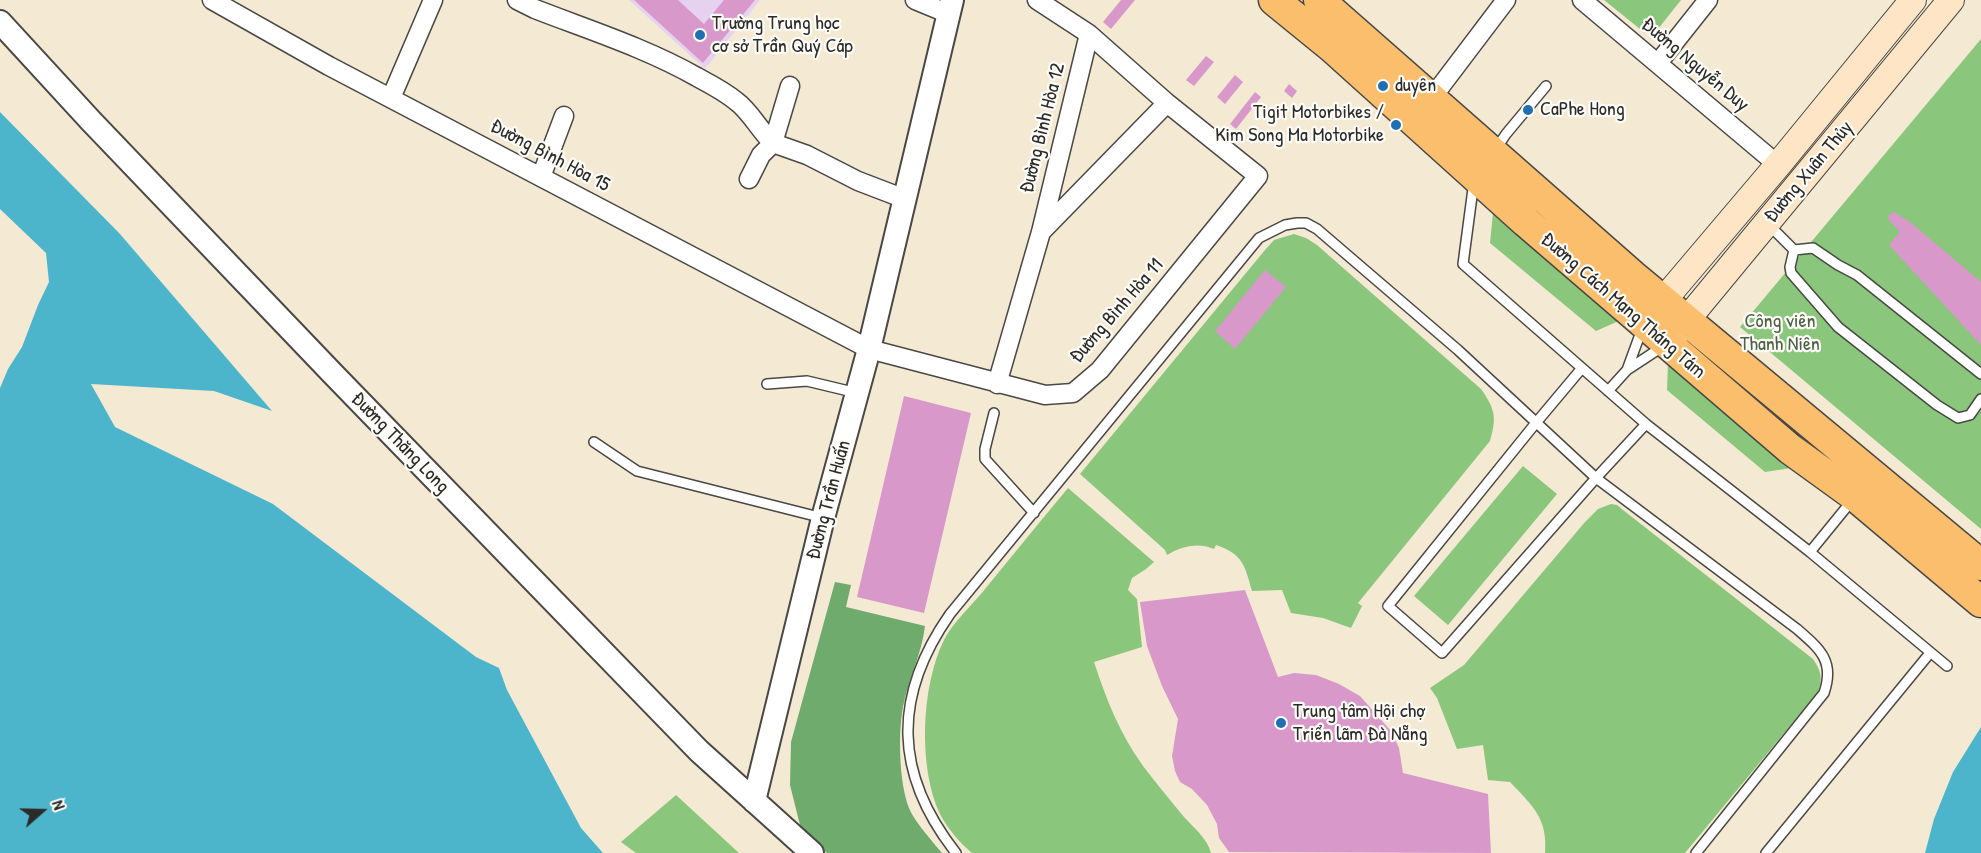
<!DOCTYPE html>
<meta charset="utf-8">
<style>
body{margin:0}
#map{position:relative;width:1981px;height:853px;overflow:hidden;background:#f4e9d3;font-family:"Patrick Hand",sans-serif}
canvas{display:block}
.north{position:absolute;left:12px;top:781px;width:60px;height:60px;-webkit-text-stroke:4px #fdfcf7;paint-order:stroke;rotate:70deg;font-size:16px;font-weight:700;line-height:24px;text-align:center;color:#2b2b2b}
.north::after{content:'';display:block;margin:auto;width:21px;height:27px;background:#2b2b2b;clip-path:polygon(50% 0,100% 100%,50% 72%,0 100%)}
</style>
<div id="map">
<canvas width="1981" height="853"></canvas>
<div class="north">N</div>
</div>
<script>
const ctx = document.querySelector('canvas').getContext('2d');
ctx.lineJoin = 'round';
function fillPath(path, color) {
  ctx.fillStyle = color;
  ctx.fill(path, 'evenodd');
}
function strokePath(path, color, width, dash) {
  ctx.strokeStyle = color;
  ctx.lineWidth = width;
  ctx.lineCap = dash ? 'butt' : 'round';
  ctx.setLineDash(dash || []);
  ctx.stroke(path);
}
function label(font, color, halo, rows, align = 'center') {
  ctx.font = font + ' "Patrick Hand",sans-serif';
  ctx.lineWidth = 4.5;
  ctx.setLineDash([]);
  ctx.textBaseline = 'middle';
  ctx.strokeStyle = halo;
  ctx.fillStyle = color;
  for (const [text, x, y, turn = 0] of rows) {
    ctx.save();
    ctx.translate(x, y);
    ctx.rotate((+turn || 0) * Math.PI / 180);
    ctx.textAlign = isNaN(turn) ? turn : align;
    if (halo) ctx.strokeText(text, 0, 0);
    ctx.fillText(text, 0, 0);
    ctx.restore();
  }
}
fillPath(new Path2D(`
 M 629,0 L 760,0 L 705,69 Z`), '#e6d2f0');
fillPath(new Path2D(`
 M 1604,0 L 1681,0 L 1658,29 L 1645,33 Z
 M 1981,39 L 1981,529 L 1740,327 Z
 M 1493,213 L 1621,320 L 1596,331 L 1490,243 Z
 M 1294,234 L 1306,238 L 1317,245 L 1481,389 C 1495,409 1497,417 1490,441 L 1358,603 L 1362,606 L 1351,628 L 1323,618 L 1291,613 L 1282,590 L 1252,591 C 1245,566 1243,554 1216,545 L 1214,549 C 1198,542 1182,546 1167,555 L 1165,550 L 1080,474 L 1265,250 L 1274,240 Z
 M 1668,362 L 1798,467 L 1765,472 L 1667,390 Z
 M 1523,466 L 1557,494 L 1448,625 L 1414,596 Z
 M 1068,488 L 1154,562 L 1146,569 L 1132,578 L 1128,590 L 1137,599 L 1142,647 L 1094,662 C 1106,699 1120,734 1143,766 C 1156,783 1170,800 1184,817 C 1194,828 1207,838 1211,853 L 972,853 C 960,843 947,828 940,814 C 918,768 921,686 944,640 C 952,624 969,608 981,594 C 1010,558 1039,523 1068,488 Z
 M 1611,504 L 1617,505 L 1623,510 L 1813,659 C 1821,671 1823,678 1818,692 L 1685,853 L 1545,853 C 1548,819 1533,806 1510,782 L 1488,780 L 1483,745 L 1457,749 L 1437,698 L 1430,688 L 1464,665 L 1585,522 L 1598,509 Z
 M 676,795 L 739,853 L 636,853 L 621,842 Z`), '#8ac67c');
fillPath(new Path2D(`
 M 835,582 L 851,585 L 846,607 L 925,626 C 922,654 908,679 903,707 C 898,733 899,783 909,808 C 914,821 933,842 942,853 L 827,853 L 801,829 L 790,785 L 791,742 Z`), '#6fab6c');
fillPath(new Path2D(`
 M 0,112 L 120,234 L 272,411 L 214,391 L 91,384 L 115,427 L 273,504 L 476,657 L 499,668 L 507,690 L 581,828 L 603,853 L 0,853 L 0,388 L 8,369 L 22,347 L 38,305 L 49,282 L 46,253 L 0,209 Z
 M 1981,727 L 1981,853 L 1925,853 L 1934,819 L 1953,772 Z`), '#4db5cb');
fillPath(new Path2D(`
 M 634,0 L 678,0 L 704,24 L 724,0 L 755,0 L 703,63 Z
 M 1121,0 L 1135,0 L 1111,29 L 1103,22 Z
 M 1206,56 L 1214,62 L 1194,86 L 1186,80 Z
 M 1235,75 L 1243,82 L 1225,104 L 1217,97 Z
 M 1289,84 L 1297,91 L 1292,98 L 1284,91 Z
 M 1255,92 L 1261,97 L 1236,129 L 1230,124 Z
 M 1894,212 L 1910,222 L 1981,282 L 1981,345 L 1889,245 L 1900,232 L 1889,220 L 1888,215 Z
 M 1265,270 L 1286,287 L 1235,349 L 1215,331 Z
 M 904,396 L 971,413 L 924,613 L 857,597 Z
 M 1245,590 L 1278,677 L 1294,673 L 1316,675 L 1339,684 L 1360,696 L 1391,731 L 1399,748 L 1403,773 L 1488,794 L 1491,853 L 1229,852 L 1219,838 L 1217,824 L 1207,805 L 1192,789 L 1180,782 L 1175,771 L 1172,756 L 1178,719 L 1162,686 L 1147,646 L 1140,602 Z`), '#d899ca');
const service = new Path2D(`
 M 1496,149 L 1506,134 L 1546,86
 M 1474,181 L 1463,264 L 1646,424 L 1810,552 L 1947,666
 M 1768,224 L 1794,250
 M 1794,250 L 1790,267 L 1791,273 L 1838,327 L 1937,405 L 1958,418 L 1970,415 L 1981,399
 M 1794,250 L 1813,248 L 1838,265 L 1857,275 L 1981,374
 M 1582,368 L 1535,424 L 1388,606 L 1442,653 L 1596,478 L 1646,424
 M 1627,370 L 1642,329
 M 767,384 L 807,381 L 857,393
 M 1608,391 L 1627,370 L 1662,347
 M 994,413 L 985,449 L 985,459 L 1034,513
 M 594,442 L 637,471 L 823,518
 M 1810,552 L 1854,498
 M 956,853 C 894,774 892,697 950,614 L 1259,238 L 1285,225 L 1297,223 L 1306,223 L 1317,229 L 1458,350 L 1596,478 L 1797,629 C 1820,649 1835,661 1824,693 L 1696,853
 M 1766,853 L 1930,653`);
const minor = new Path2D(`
 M 212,0 L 329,66 L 869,349 L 1045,395 L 1073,393 L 1100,370 L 1258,176 L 1167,103 L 1089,34 L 1037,0
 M 517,0 L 535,9 C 589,30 646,48 697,77 C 710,84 724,91 736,101 C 751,112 759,130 773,143 L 790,86
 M 915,0 L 949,14
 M 1582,0 L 1778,165
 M 1658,63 L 1708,0
 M 391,98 L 433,0
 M 1431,99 L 1506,0
 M 541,177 L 564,116
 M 749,179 L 761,155 L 773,143 L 807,155 L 858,181 L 905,199
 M 1043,230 L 1167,103
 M 997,384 L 1041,232 L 1089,34`);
const tertiary = new Path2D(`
 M 0,22 L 91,121 L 334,375 L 699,751 L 812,853
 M 754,801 L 823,518 L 869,349 L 952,0`);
const secondary = new Path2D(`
 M 1650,316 L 1778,165 L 1913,0
 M 1675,334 L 1951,0`);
const trunk = new Path2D(`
 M 1274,0 L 1333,48 L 1526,222 L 1790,449 L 1855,496 L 1981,602
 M 1319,0 L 1633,276 L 1981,565`);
strokePath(service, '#494844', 12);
strokePath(minor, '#494844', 21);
strokePath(tertiary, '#494844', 26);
strokePath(secondary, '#494844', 28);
strokePath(trunk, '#494844', 33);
strokePath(service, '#fff', 9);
strokePath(minor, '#fff', 18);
strokePath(tertiary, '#fff', 22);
strokePath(secondary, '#fde5c5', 26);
strokePath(trunk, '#fabe6d', 30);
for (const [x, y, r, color] of [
 [700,35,6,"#1f6fb2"],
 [1383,86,6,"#1f6fb2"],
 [1528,110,6,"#1f6fb2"],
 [1396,125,6,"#1f6fb2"],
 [1281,723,6,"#1f6fb2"]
]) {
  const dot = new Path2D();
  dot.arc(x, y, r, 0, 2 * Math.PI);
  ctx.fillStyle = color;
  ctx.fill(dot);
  strokePath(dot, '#fdfcf7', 2);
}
label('20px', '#2b2b2b', '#fdfcf7', [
 ["Trường Trung học",712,24],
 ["cơ sở Trần Quý Cáp",712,47],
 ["duyên",1395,86],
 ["CaPhe Hong",1540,110],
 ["Tigit Motorbikes /",1384,113,"right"],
 ["Kim Song Ma Motorbike",1384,136,"right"],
 ["Trung tâm Hội chợ",1293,712],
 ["Triển lãm Đà Nẵng",1293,735]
], 'left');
label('20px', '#2b2b2b', '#fdfcf7', [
 ["Đường Nguyễn Duy",1695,65,40],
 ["Đường Bình Hòa 12",1043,128,-76],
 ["Đường Bình Hòa 15",550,156,28],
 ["Đường Xuân Thủy",1809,172,-50],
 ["Đường Cách Mạng Tháng Tám",1623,306,41],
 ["Đường Bình Hòa 11",1117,311,-49],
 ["Đường Thăng Long",400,443,46],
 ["Đường Trần Huấn",829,500,-75]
]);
label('20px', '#4c6147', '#fdfcf7', [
 ["Công viên",1780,322],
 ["Thanh Niên",1780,345]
]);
</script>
